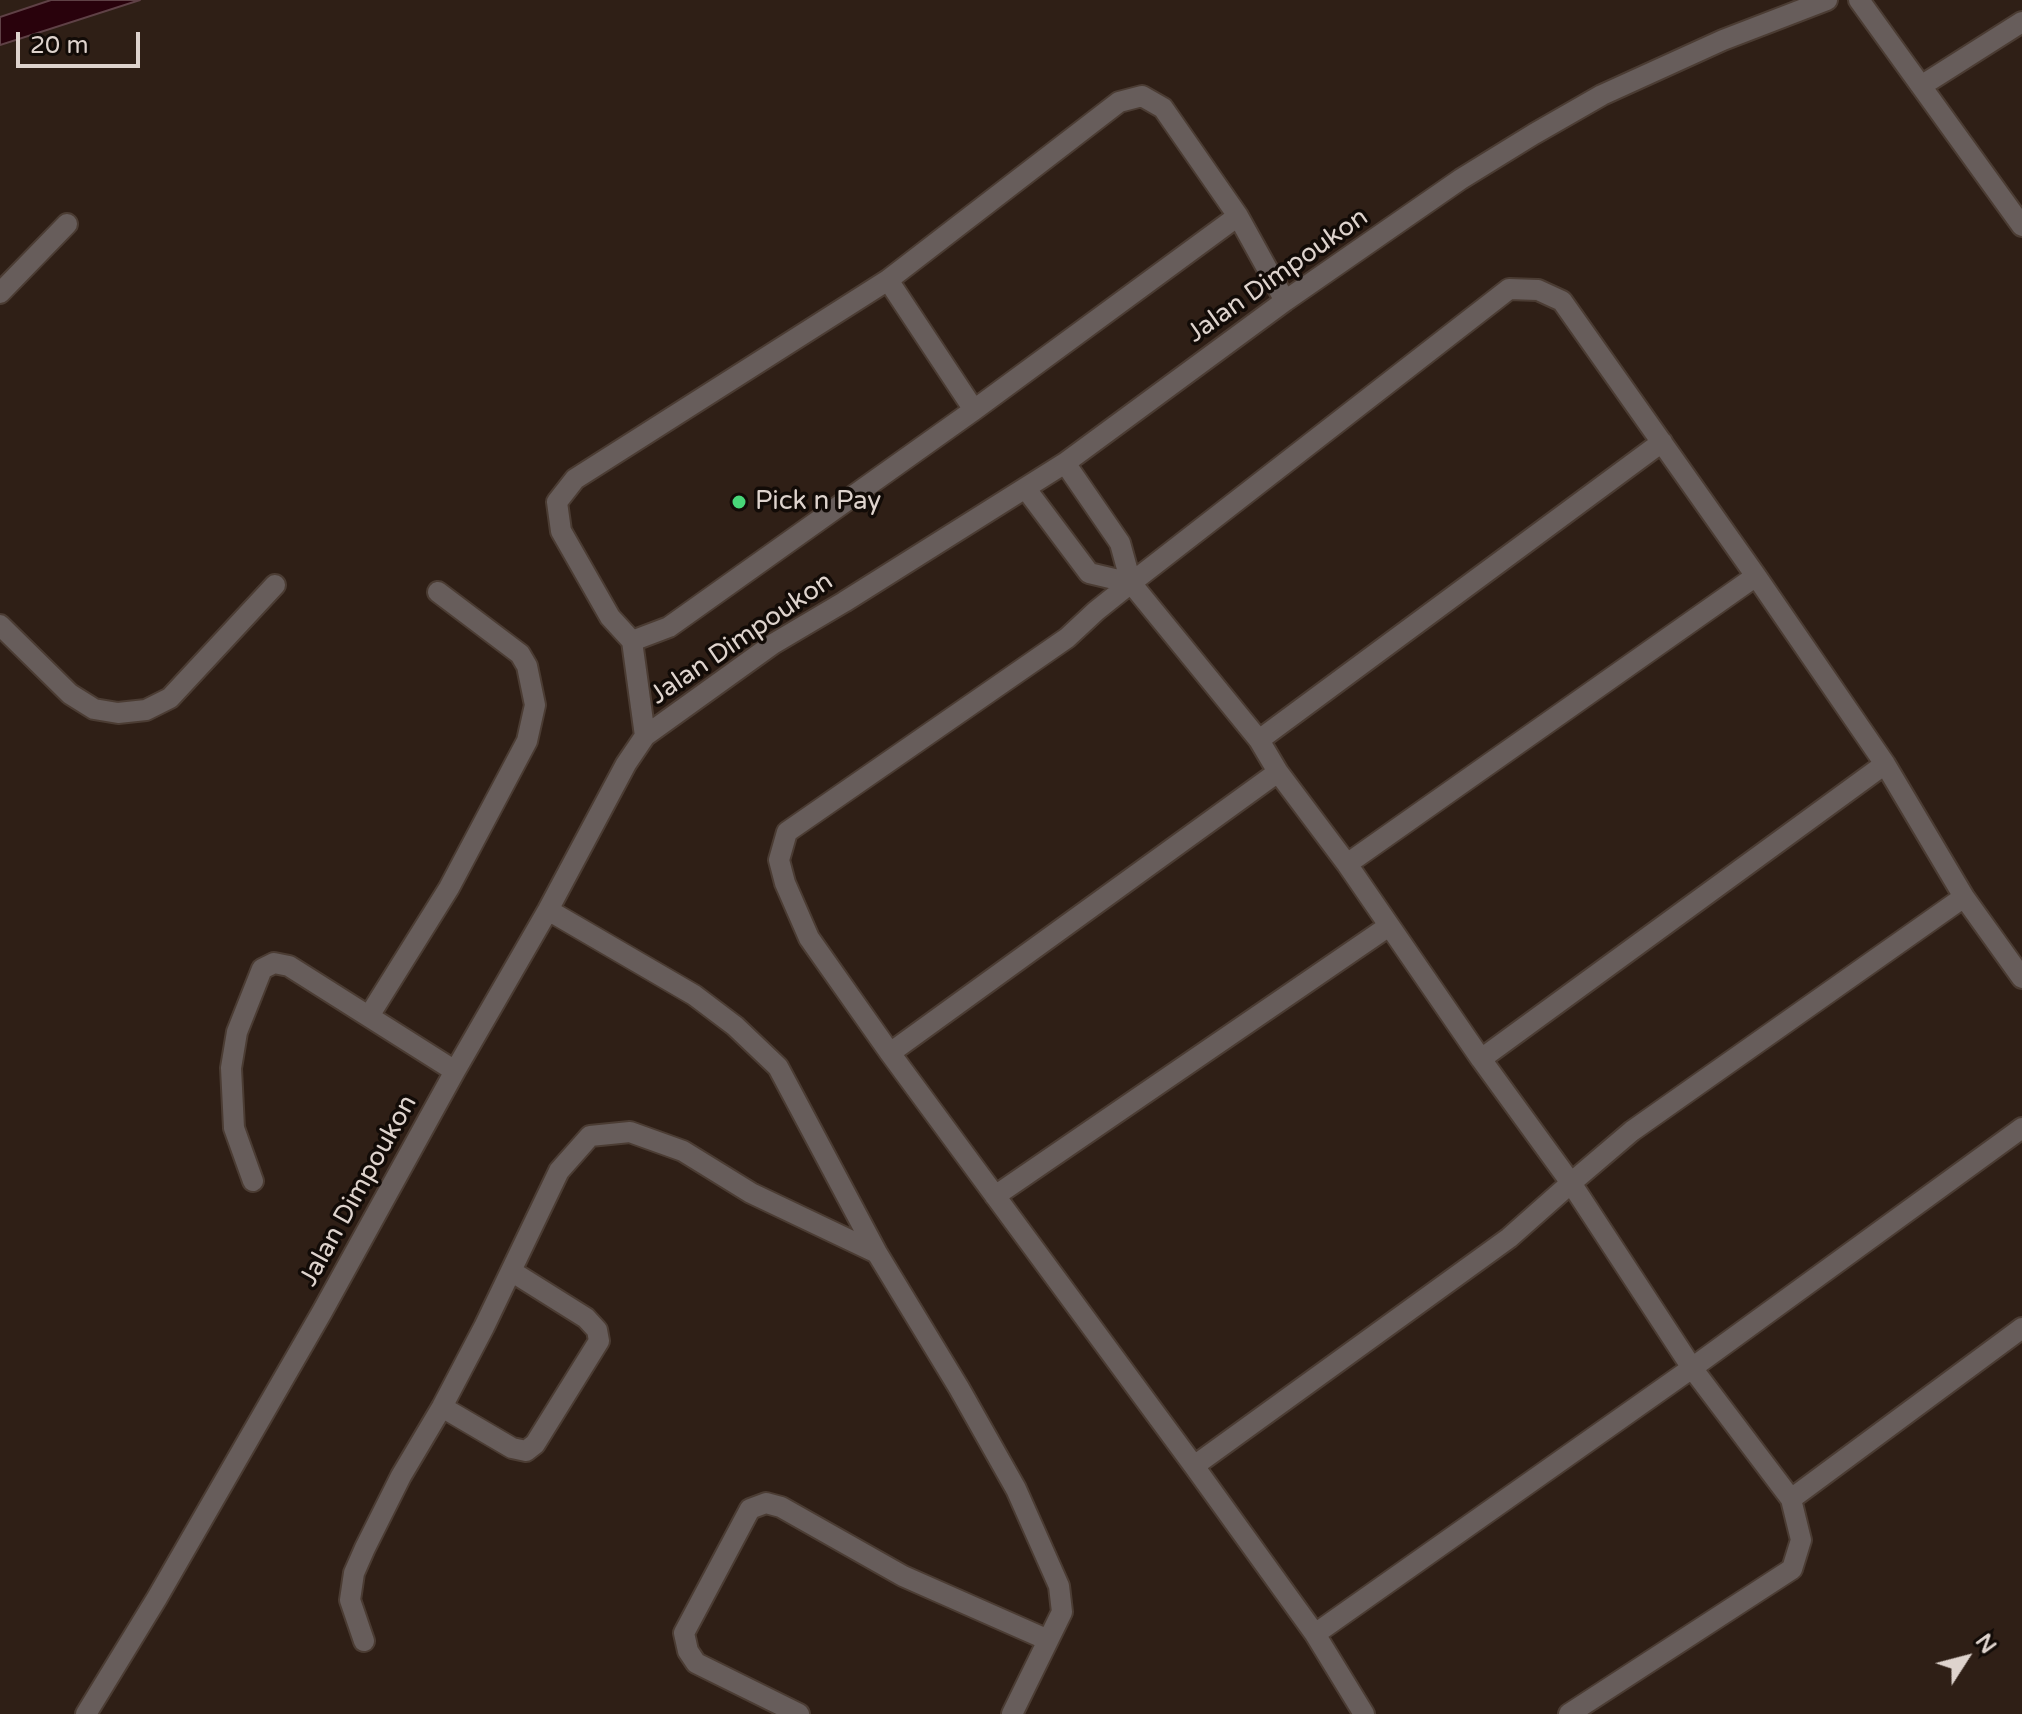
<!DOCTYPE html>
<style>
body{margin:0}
#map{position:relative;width:2022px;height:1714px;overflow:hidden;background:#2f1f16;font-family:"Varela Round",sans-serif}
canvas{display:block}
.north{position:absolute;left:1926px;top:1618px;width:80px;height:80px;-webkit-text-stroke:6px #120b07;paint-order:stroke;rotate:54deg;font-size:22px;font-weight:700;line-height:32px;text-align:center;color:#ded3cd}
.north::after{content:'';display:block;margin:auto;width:28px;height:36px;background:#ded3cd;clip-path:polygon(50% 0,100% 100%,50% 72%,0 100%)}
.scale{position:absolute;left:16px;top:32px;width:124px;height:36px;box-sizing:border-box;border:4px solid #ded3cd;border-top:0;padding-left:10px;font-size:24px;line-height:28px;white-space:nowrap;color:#ded3cd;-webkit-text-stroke:6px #120b07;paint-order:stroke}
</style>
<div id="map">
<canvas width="2022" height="1714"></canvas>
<div class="north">N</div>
<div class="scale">20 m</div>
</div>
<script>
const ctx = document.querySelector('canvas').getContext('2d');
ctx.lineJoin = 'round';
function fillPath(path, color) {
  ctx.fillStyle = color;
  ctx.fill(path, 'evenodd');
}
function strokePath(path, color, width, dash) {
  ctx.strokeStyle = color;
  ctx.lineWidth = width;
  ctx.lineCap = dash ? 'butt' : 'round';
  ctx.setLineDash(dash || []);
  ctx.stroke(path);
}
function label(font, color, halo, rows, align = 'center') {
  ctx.font = font + ' "Varela Round",sans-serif';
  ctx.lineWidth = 7;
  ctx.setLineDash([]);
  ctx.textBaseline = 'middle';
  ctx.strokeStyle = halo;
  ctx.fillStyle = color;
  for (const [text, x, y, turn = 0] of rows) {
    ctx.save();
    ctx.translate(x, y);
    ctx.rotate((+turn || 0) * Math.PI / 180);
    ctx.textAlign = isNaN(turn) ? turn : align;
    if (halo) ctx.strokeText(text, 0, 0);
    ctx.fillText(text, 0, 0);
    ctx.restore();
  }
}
const water = new Path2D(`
 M 51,0 L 140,0 L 0,45 L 0,17 Z`);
fillPath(water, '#29020c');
strokePath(water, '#5f4146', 2);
const minor = new Path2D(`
 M 1859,0 L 2022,226
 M 1921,86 L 2022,22
 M 888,280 L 974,410
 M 0,293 L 67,224
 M 1065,463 L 1120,543 L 1131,583 L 1259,740 L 1278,772 L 1347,864 L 1481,1059 L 1571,1183 L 1692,1368 L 1791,1499 L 1801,1540 L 1792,1569 L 1569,1714
 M 1026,489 L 1089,573 L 1131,583
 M 0,625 L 70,694 L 94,709 L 118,713 L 146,710 L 170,698 L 275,585
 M 632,641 L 669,627 L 974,410 L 1238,216
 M 645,736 L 632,641 L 610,617 L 561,531 L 557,502 L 575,479 L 888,280 L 1119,102 L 1142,96 L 1163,108 L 1238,216 L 1285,301
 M 1259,740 L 1662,442
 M 1347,864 L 1756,576
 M 548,910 L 694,995 L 735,1026 L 778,1067 L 877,1253 L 959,1388 L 1016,1489 L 1059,1586 L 1062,1612 L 1012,1714
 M 369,1016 L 449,888 L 527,741 L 535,705 L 527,666 L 520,654 L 438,592
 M 890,1053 L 1278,772
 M 1481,1059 L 1885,764
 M 253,1181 L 234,1128 L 231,1068 L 237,1032 L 262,969 L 274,963 L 289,966 L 455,1071
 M 995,1196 L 1389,926
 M 442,1407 L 512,1448 L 526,1451 L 535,1444 L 599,1341 L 597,1330 L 586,1318 L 511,1271
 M 1194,1466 L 1509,1238 L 1571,1183 L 1632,1131 L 1964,897
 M 1791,1499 L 2022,1328
 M 1315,1634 L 1692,1368 L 2022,1128
 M 364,1641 L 350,1600 L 354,1573 L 365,1548 L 401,1476 L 442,1407 L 484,1327 L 559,1171 L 590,1136 L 630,1132 L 683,1151 L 751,1193 L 877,1253
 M 86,1714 L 157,1598 L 322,1312 L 455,1071 L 548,910 L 626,764 L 645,736 L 773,644 L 844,602 L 1065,463 L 1285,301 L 1461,179 L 1534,134 L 1602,95 L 1723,40 L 1827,0
 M 799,1714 L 696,1663 L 688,1651 L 684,1633 L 750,1509 L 766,1503 L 781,1507 L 903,1576 L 1048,1640
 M 1364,1714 L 1315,1634 L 1194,1466 L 890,1053 L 809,938 L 785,883 L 779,860 L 787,832 L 1067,638 L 1096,611 L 1131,583 L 1509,289 L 1538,290 L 1562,301 L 1756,576 L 1885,764 L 1964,897 L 2022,978`);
strokePath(minor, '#4b3c33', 24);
strokePath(minor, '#675d5b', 20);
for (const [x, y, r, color] of [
 [739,502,8,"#48d778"]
]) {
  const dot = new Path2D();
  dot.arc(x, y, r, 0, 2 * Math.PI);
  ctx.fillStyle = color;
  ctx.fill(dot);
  strokePath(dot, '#120b07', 3);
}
label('26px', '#ded3cd', '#120b07', [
 ["Jalan Dimpoukon",1278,276,-35],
 ["Jalan Dimpoukon",742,639,-34],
 ["Jalan Dimpoukon",359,1191,-61]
]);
label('26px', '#ded3cd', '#120b07', [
 ["Pick n Pay",755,502]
], 'left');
</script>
